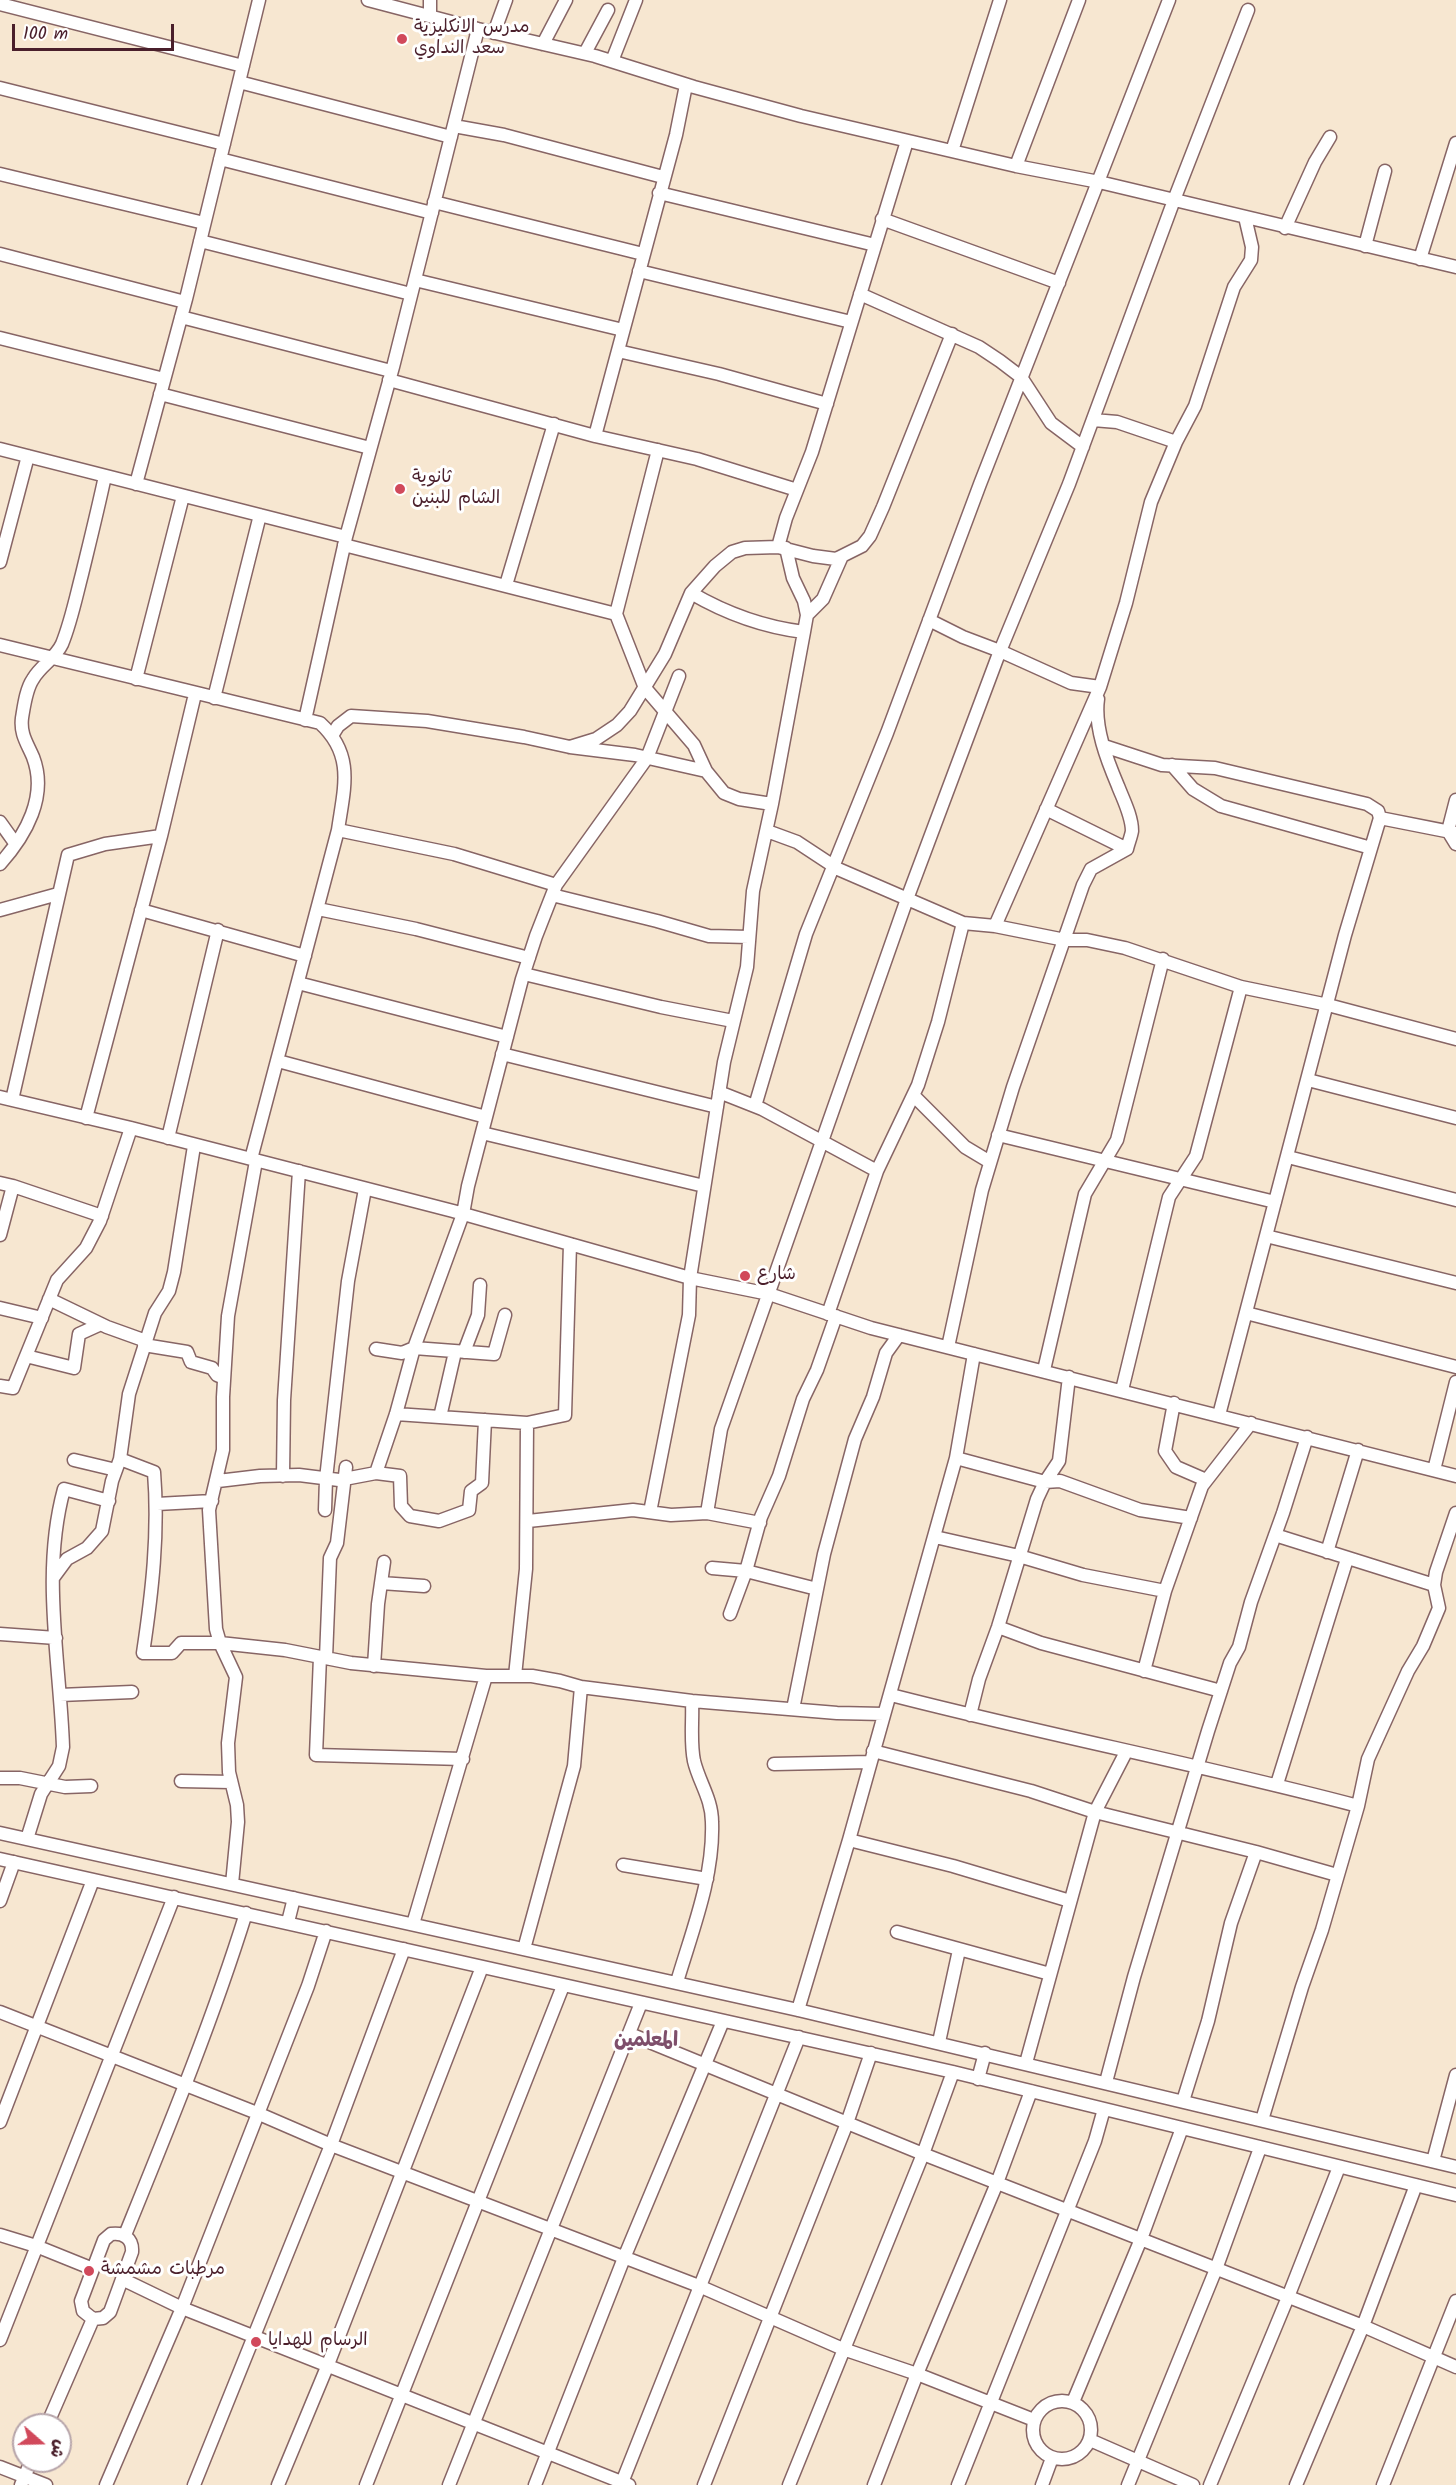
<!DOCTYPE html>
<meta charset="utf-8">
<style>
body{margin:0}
#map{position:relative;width:1456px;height:2485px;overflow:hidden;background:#f7e7d1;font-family:Kalam,"Playpen Sans Arabic",sans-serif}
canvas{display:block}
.north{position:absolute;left:12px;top:2413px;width:60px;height:60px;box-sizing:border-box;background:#fff;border:2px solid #b7a5aa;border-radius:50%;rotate:110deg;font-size:16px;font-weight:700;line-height:24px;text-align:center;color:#4a1f2b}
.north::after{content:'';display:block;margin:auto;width:21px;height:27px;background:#d1495b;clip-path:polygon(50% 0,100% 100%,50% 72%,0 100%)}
.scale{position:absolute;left:12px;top:24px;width:162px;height:27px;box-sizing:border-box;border:3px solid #4a1f2b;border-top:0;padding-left:8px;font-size:18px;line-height:21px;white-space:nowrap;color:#4a1f2b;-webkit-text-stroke:4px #fff;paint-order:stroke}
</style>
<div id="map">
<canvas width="1456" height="2485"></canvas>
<div class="north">ش</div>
<div class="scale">100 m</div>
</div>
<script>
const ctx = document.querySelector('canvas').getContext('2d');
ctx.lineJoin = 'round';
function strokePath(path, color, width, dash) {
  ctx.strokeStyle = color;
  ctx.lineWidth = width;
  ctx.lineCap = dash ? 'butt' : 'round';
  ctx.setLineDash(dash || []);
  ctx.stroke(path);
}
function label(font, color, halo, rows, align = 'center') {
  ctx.font = font + ' Kalam,"Playpen Sans Arabic",sans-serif';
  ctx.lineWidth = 6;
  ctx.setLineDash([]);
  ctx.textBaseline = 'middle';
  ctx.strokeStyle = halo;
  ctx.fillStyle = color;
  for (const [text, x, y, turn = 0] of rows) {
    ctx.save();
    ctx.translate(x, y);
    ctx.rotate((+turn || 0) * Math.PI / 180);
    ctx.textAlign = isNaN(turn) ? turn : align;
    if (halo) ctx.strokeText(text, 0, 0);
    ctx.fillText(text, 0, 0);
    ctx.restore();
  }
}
const minor = new Path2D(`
 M 368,0 L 478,29 L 595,56 L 694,87 L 801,116 L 1016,166 L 1099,182 L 1456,267
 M 0,4 L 243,66
 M 430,16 L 430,0
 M 494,33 L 506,0
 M 543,44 L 566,0
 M 585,53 L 608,10
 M 612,61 L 636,0
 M 239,82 L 451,137
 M 0,88 L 224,144
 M 454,126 L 504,135 L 663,177
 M 952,151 L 1000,0
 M 220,159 L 432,213
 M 1016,166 L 1079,0
 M 0,174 L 204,223
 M 659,193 L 875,245
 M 434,202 L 643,254
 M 882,219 L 1059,283
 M 1285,228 L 1315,162 L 1330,137
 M 200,241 L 411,294
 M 1365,246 L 1385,171
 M 0,254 L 185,302
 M 1420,259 L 1456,143
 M 639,271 L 851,322
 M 415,280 L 623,330
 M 860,294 L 979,347 L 1000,361 L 1021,377 L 1051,423 L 1083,447
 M 181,317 L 391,371
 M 0,338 L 164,379
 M 618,351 L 719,374 L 827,404
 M 389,380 L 595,436 L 697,459 L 797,490
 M 160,394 L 370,448
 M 1093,420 L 1117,422 L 1176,442
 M 595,436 L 676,135 L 686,85
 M 0,449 L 346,537
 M 136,484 L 186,299 L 259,0
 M 344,545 L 616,614 L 658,450
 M 778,547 L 786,518 L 812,452 L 907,141
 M 0,562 L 28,456
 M 506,585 L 554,424
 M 691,593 C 727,614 763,627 804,632
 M 616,614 L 645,688 L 694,745 L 706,771 L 724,793 L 739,799 L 772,804
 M 807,615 L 823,599 L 842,556
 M 929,620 L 963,637 L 1000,651 L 1071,683 L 1100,687
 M 0,645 L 320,723 C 355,755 344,788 338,830 L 251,1159
 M 136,679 L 183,496
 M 214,698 L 260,515
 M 305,720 L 346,537 L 393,367 L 478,29
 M 333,734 L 338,726 L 351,716 L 427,721 L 524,737 L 570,747 L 635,755 L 706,771
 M 1104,746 L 1162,765 L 1215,768 L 1367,804 L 1378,811 L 1380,818 L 1345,935 L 1219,1415
 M 570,747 L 596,739 L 617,725 L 630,711 L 665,654 L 691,593 L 715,566 L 732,552 L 745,548 L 778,547 L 813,556 L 836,559 L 862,546 L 870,536 L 883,507 L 952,334
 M 1172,765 L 1193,789 L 1221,806 L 1371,848
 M 1456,800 L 1448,831 L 1456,844
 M 1046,809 L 1127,849
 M 1380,818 L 1456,833
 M 0,822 L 15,843
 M 338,830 L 454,854 L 556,885
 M 767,831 L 797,842 L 838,869 L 963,923 L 995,926 L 1065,940 L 1087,940 L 1125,948 L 1241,987 L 1328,1005 L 1456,1039
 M 0,864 C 26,835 48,796 33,757 C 27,743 20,734 22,718 C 24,706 26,689 33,679 C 41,665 55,659 62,644 C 71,622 76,597 82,574 C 90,541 98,509 105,476
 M 552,895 L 657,921 L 709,936 L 749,937
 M 318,909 L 416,929 L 529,958
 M 0,910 L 58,894
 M 141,910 L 305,956
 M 995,926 L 1100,687 L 1126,603 L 1151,502 L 1176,442 L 1195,406 L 1234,287 L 1251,260 L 1252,247 L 1245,217
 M 524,974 L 661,1007 L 733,1021
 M 298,983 L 507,1037
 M 502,1054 L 717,1107
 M 278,1061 L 486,1117
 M 1308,1080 L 1456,1118
 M 719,1092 L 762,1109 L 877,1171
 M 914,1096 L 965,1147 L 990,1162
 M 0,1097 L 131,1128 L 453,1211 L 690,1278 L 769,1294 L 871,1328 L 1456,1476
 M 12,1100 L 68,855 L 105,844 L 161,836
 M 755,1106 L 806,934 L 887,733 L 980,484 L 1169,0
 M 86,1118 L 161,836 L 195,694
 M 482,1133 L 704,1186
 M 998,1135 L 1275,1202
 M 168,1138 L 218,930
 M 1288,1157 L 1456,1200
 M 0,1183 L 13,1186
 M 0,1235 L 13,1186 L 102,1216
 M 1266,1236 L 1456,1283
 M 49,1299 L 107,1327 L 146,1341
 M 0,1308 L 42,1318
 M 1246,1313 L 1456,1367
 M 828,1314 L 877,1171 L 918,1085 L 938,1022 L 963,923
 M 144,1345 L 187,1352 L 191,1362 L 212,1368 L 217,1375 L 224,1378
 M 948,1347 L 982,1190 L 1013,1087 L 1083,885 L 1091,869 L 1127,849 C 1128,844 1131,837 1132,831 C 1132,816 1123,799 1118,786 C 1107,760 1094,727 1098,699
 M 376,1349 L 402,1353 L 414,1348 L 494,1354 L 505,1315
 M 464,1352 L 478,1315 L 480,1285
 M 26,1356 L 74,1368 L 79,1334 L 101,1324
 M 1044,1370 L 1085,1194 L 1117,1140 L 1163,959
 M 0,1386 L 13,1388 L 57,1280 L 86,1248 L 100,1221 L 131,1128
 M 1122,1390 L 1169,1197 L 1196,1156 L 1241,987
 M 1174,1403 L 1165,1451 L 1176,1467 L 1206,1480
 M 396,1414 L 527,1423 L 526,1569 L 515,1676
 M 440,1417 L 455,1352
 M 527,1423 L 565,1415 L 570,1244
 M 956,1458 L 1045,1482 L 1060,1481 L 1140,1510 L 1191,1518
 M 120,1459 L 154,1472 C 159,1533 152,1593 143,1653 L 172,1653 L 181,1643 L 220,1643 L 285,1650 L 351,1663 L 486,1676 L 532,1676 L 560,1681 L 581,1687 L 692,1701 L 837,1713 L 884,1714
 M 74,1460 L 116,1470
 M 1434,1470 L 1456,1382
 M 376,1473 L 396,1414 L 414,1348 L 463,1214 L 468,1186 L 522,979 L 536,936 L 556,885 L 647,758 L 679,676
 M 283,1476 L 284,1400 L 299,1171
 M 218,1481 L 260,1476 L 299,1475 L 339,1480 L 376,1473 L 400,1476 L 401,1506 L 410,1516 L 439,1521 L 469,1510 L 471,1491 L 482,1483 L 485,1420
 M 157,1504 L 212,1501
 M 325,1510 L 326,1479 L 348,1281 L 365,1189
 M 650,1512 L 689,1315 L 690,1278 L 724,1062 L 747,967 L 753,891 L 772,804 L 804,632 L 807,615 L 804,601 L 793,578 L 786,548
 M 707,1513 L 721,1429 L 907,899 L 998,656 L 1069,484 L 1174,200 L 1248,10
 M 528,1521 L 633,1510 L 671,1515 L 707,1513 L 760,1523
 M 1275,1535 L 1434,1585
 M 935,1537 L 1019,1556 L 1083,1575 L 1165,1591
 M 1327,1552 L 1358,1450
 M 712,1568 L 746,1571 L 817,1589
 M 53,1578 L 67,1559 L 87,1548 L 102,1531 L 112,1481 L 120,1459 L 129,1394 L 155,1313 L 169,1291 L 174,1272 L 194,1146
 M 381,1583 L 424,1586
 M 730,1614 L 746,1571 L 761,1517 L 779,1476 L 803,1399 L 817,1370 L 836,1316
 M 998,1627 L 1041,1643 L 1221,1691
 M 0,1634 L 56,1638
 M 320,1657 L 316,1755 L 463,1759
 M 326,1658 L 330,1558 L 337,1543 L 346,1467
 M 374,1666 L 378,1604 L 384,1562
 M 1144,1671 L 1165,1591 L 1202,1486 L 1251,1423
 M 60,1695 L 132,1692
 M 891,1695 C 1046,1735 1203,1765 1358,1806
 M 793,1709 L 824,1554 L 855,1439 L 873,1397 L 886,1353 L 899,1335
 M 970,1715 L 979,1679 L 998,1627 L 1037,1499 L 1045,1482 L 1059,1461 L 1069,1377
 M 873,1751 L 1031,1791 L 1095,1812 L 1256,1852 L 1337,1875
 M 774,1764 L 870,1762
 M 0,1778 L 20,1778 L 65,1787 L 91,1786
 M 181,1781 L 231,1782
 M 1277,1784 L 1347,1559
 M 0,1833 L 798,2010 L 1456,2167
 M 27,1839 L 41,1794 L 59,1766 L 63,1747 C 60,1661 41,1573 64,1489 L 109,1501
 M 849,1840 L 953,1866 L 1070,1901
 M 0,1859 L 953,2072 L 1456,2195
 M 623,1865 L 707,1879
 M 232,1884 L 238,1822 L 237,1805 L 229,1772 L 228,1743 L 236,1677 L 220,1643 L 216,1629 L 209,1510 L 223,1450 L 223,1397 L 228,1316 L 256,1161
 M 0,1901 L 14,1862
 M 288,1922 L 294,1898
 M 413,1924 L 486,1676
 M 897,1932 L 1050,1974
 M 524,1949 L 574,1766 L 581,1687
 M 677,1982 C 692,1931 714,1877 712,1822 C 712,1799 699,1782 694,1761 C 690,1742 693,1720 692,1701
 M 798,2010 L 849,1840 L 956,1458 L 974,1354
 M 0,2012 L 257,2113 L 331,2145 L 699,2286 L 843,2349 L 917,2374 L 1034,2420
 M 630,2034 L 923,2154 L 1363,2326 L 1456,2367
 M 939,2042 L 959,1950
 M 1026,2063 L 1095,1812 L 1126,1752
 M 978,2079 L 985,2053
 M 1106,2082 L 1134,1977 L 1208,1731 L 1230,1663 L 1239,1647 L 1251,1602 L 1283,1513 L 1307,1437
 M 1183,2101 L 1208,2021 L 1231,1923 L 1256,1852
 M 1262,2120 L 1302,1987 L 1322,1930 L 1358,1806 L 1368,1759 L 1408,1671 L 1423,1646 L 1439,1608 L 1434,1585 L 1436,1572 L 1456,1513
 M 0,2122 L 93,1880
 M 1433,2161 L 1456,2075
 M 111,2234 C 124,2232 133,2239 132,2252 L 110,2312 L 103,2318 L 93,2319 L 83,2311 L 81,2301 L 104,2240 Z
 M 0,2235 L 36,2246 L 93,2269
 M 125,2235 C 168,2129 212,2022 246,1913
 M 122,2279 L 182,2308 L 629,2485
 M 0,2340 L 174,1897
 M1033 2430a29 29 0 1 1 58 0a29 29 0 1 1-58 0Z
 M 1073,2402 L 1141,2239 L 1182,2128
 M 47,2425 L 93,2319
 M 1090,2440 L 1193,2485
 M 0,2467 L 46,2485
 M 21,2485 L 31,2461
 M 106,2485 L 182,2308 L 308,1986 L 326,1931
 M 194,2485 L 331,2145 L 404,1949
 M 278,2485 L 327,2367 L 482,1967
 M 366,2485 L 563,1986
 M 449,2485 L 641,2003
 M 535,2485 L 624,2258 L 723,2021
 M 621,2485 L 799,2037
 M 704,2485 L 847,2123 L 871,2053
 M 789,2485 L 923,2154 L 953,2072
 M 874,2485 L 917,2374 L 997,2183 L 1031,2091
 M 958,2485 L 1095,2141 L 1104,2109
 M 1042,2485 L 1052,2458
 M 1128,2485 L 1216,2269 L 1260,2148
 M 1210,2485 L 1288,2297 L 1339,2167
 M 1296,2485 L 1363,2326 L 1416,2185
 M 1383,2485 L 1456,2301`);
strokePath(minor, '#876565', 15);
strokePath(minor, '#fff', 12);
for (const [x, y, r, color] of [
 [402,39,6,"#d1495b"],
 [400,489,6,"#d1495b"],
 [745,1276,6,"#d1495b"],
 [89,2271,6,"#d1495b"],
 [256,2342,6,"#d1495b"]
]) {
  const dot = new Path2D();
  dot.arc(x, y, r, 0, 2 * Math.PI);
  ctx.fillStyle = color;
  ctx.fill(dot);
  strokePath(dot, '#fff', 2);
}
label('18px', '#4a1f2b', '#fff', [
 ["مدرس الانكليزية",414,29],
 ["سعد النداوي",414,50],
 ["ثانوية",412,479],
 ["الشام للبنين",412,500],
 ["شارع",757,1276],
 ["مرطبات مشمشة",101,2271],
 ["الرسام للهدايا",268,2342]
], 'left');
label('bold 20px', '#7e4f6b', '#fff', [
 ["المعلمين",646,2043]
]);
</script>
